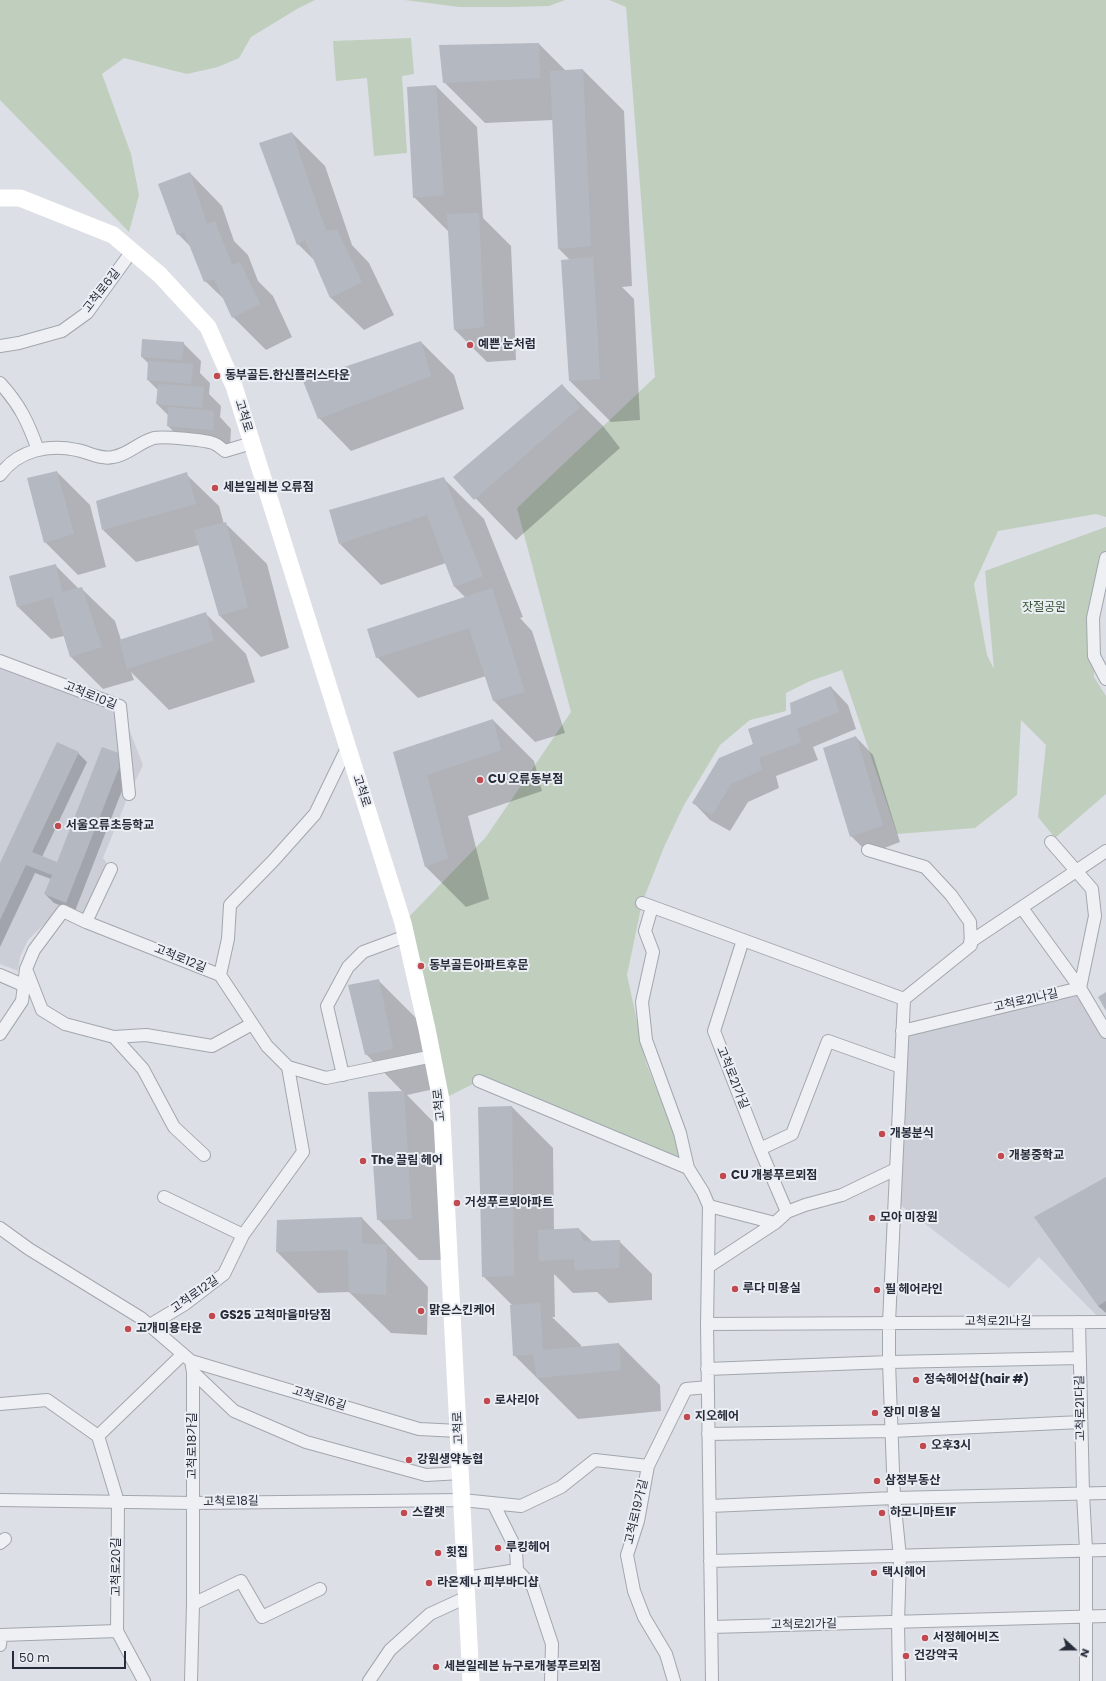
<!DOCTYPE html>
<meta charset="utf-8">
<style>
body{margin:0}
#map{position:relative;width:1106px;height:1681px;overflow:hidden;background:#dcdfe5;font-family:Poppins,sans-serif}
canvas{display:block}
.north{position:absolute;left:1054px;top:1629px;width:40px;height:40px;-webkit-text-stroke:3px #ebeef3;paint-order:stroke;rotate:111deg;font-size:11px;font-weight:700;line-height:16px;text-align:center;color:#272c3a}
.north::after{content:'';display:block;margin:auto;width:14px;height:18px;background:#272c3a;clip-path:polygon(50% 0,100% 100%,50% 72%,0 100%)}
.scale{position:absolute;left:12px;top:1651px;width:114px;height:18px;box-sizing:border-box;border:2px solid #272c3a;border-top:0;padding-left:5px;font-size:12px;line-height:14px;white-space:nowrap;color:#272c3a;-webkit-text-stroke:3px #ebeef3;paint-order:stroke}
</style>
<div id="map">
<canvas width="1106" height="1681"></canvas>
<div class="north">N</div>
<div class="scale">50 m</div>
</div>
<script>
const ctx = document.querySelector('canvas').getContext('2d');
ctx.lineJoin = 'round';
function fillPath(path, color) {
  ctx.fillStyle = color;
  ctx.fill(path, 'evenodd');
}
function strokePath(path, color, width, dash) {
  ctx.strokeStyle = color;
  ctx.lineWidth = width;
  ctx.lineCap = dash ? 'butt' : 'round';
  ctx.setLineDash(dash || []);
  ctx.stroke(path);
}
function label(font, color, halo, rows, align = 'center') {
  ctx.font = font + ' Poppins,"Noto Sans KR",sans-serif';
  ctx.lineWidth = 4;
  ctx.setLineDash([]);
  ctx.textBaseline = 'middle';
  ctx.strokeStyle = halo;
  ctx.fillStyle = color;
  for (const [text, x, y, turn = 0] of rows) {
    ctx.save();
    ctx.translate(x, y);
    ctx.rotate((+turn || 0) * Math.PI / 180);
    ctx.textAlign = isNaN(turn) ? turn : align;
    if (halo) ctx.strokeText(text, 0, 0);
    ctx.fillText(text, 0, 0);
    ctx.restore();
  }
}
fillPath(new Path2D(`
 M 0,661 L 120,706 L 143,765 L 129,794 L 103,858 L 109,866 L 87,915 L 62,907 L 28,940 L 20,957 L 18,971 L 0,964 Z
 M 1080,988 L 1106,1032 L 1106,1322 L 1103,1322 L 1039,1257 L 1009,1288 L 895,1201 L 902,1031 Z`), '#cbced6');
fillPath(new Path2D(`
 M 0,0 L 315,0 L 297,9 L 251,37 L 239,58 L 218,67 L 187,74 L 124,58 L 102,74 L 131,154 L 139,195 L 129,232 L 0,100 Z
 M 405,0 L 565,0 L 549,6 L 510,7 L 459,7 Z
 M 609,0 L 1106,0 L 1106,517 L 1096,514 L 998,531 L 974,584 L 987,655 L 994,669 L 985,571 L 1106,527 L 1106,575 L 1098,601 L 1094,677 L 1106,696 L 1106,794 L 1055,838 L 1038,817 L 1046,745 L 1021,720 L 1017,795 L 975,828 L 897,834 L 842,670 L 810,681 L 786,693 L 786,711 L 750,720 L 720,745 L 684,805 L 664,847 L 642,903 L 627,975 L 646,1063 L 688,1168 L 479,1081 L 441,1100 L 403,923 L 486,837 L 571,712 L 517,508 L 655,377 L 626,7 Z
 M 411,38 L 414,74 L 402,76 L 407,153 L 374,156 L 367,78 L 336,81 L 333,41 Z`), '#c0cebe');
fillPath(new Path2D(`
 M 539,44 L 566,71 L 583,70 L 624,111 L 632,286 L 622,287 L 634,299 L 640,420 L 611,422 L 570,381 L 570,260 L 559,249 L 553,120 L 485,123 L 444,82 Z
 M 436,86 L 477,127 L 483,218 L 511,246 L 516,360 L 487,362 L 455,330 L 449,232 L 414,197 Z
 M 292,133 L 325,166 L 352,245 L 369,263 L 394,315 L 364,330 L 331,298 L 316,262 L 298,244 L 261,143 Z
 M 190,173 L 222,206 L 234,241 L 248,255 L 258,281 L 273,296 L 292,337 L 266,350 L 233,317 L 226,301 L 205,281 L 192,248 L 178,234 Z
 M 421,342 L 454,375 L 464,409 L 351,451 L 319,418 Z
 M 183,343 L 201,361 L 200,373 L 210,383 L 209,394 L 221,406 L 220,417 L 231,429 L 230,447 L 185,443 L 168,426 L 168,415 L 157,404 L 158,390 L 148,380 L 149,364 L 142,357 Z
 M 562,385 L 603,426 L 620,448 L 516,540 L 455,477 Z
 M 57,472 L 90,505 L 106,567 L 78,575 L 45,542 Z
 M 186,474 L 219,506 L 224,524 L 226,524 L 267,564 L 289,648 L 261,657 L 220,616 L 199,545 L 136,562 L 103,530 Z
 M 443,478 L 484,519 L 523,617 L 520,618 L 532,631 L 565,733 L 535,742 L 494,701 L 486,676 L 418,698 L 377,657 L 466,598 L 455,587 L 446,563 L 381,585 L 340,544 Z
 M 55,565 L 79,589 L 82,589 L 115,621 L 121,640 L 205,613 L 246,654 L 255,682 L 169,710 L 131,672 L 134,680 L 103,689 L 71,657 L 64,636 L 51,639 L 18,607 Z
 M 831,687 L 848,705 L 856,729 L 813,747 L 818,760 L 776,776 L 779,788 L 748,802 L 730,831 L 710,820 L 693,802 L 755,745 Z
 M 493,720 L 534,761 L 542,791 L 468,816 L 489,899 L 466,907 L 425,866 L 395,753 Z
 M 856,737 L 873,755 L 900,842 L 869,854 L 851,836 Z
 M 78,753 L 87,762 L 42,857 L 57,863 L 124,756 L 132,765 L 75,911 L 54,903 L 45,894 L 51,879 L 35,873 L 0,947 L 0,866 Z
 M 378,980 L 419,1021 L 434,1089 L 407,1095 L 444,1133 L 453,1260 L 419,1260 L 378,1219 L 403,1092 L 366,1054 Z
 M 512,1107 L 553,1148 L 554,1230 L 579,1229 L 592,1241 L 619,1241 L 652,1274 L 652,1300 L 609,1303 L 597,1292 L 573,1293 L 554,1274 L 555,1317 L 552,1317 L 581,1345 L 581,1347 L 619,1344 L 660,1385 L 661,1411 L 578,1419 L 514,1355 L 513,1306 L 483,1276 Z
 M 1106,1178 L 1106,1313 L 1098,1306 Z
 M 362,1218 L 428,1287 L 427,1335 L 391,1333 L 349,1292 L 318,1293 L 277,1252 Z`), '#0003');
fillPath(new Path2D(`
 M 539,43 L 540,78 L 443,83 L 439,45 Z
 M 583,69 L 591,246 L 558,249 L 550,71 Z
 M 436,85 L 444,195 L 413,198 L 407,87 Z
 M 292,132 L 326,231 L 337,230 L 362,282 L 330,298 L 305,240 L 297,245 L 259,143 Z
 M 190,172 L 207,224 L 215,221 L 232,265 L 240,262 L 260,304 L 232,318 L 214,279 L 204,282 L 184,232 L 177,235 L 158,184 Z
 M 479,213 L 484,327 L 454,330 L 447,214 Z
 M 593,257 L 600,379 L 569,381 L 561,260 Z
 M 142,339 L 184,342 L 182,360 L 141,357 Z
 M 421,341 L 431,376 L 318,419 L 303,381 Z
 M 148,361 L 193,364 L 191,384 L 147,380 Z
 M 158,384 L 204,387 L 202,408 L 156,404 Z
 M 562,384 L 580,407 L 474,500 L 453,477 Z
 M 168,407 L 214,411 L 213,430 L 167,426 Z
 M 57,471 L 74,534 L 44,543 L 27,478 Z
 M 187,472 L 196,504 L 102,530 L 96,501 Z
 M 444,477 L 483,576 L 454,587 L 427,515 L 339,544 L 329,510 Z
 M 226,522 L 248,607 L 219,616 L 194,530 Z
 M 56,564 L 62,592 L 82,587 L 102,647 L 70,657 L 52,597 L 17,607 L 9,576 Z
 M 492,588 L 525,692 L 493,701 L 469,628 L 376,658 L 367,629 Z
 M 206,612 L 214,641 L 127,669 L 119,640 Z
 M 831,686 L 839,712 L 797,729 L 801,742 L 759,758 L 762,770 L 731,784 L 712,815 L 692,803 L 719,758 L 753,744 L 748,729 L 791,714 L 790,703 Z
 M 493,719 L 501,750 L 427,775 L 448,858 L 425,867 L 393,752 Z
 M 856,736 L 883,825 L 850,837 L 823,748 Z
 M 57,742 L 79,752 L 32,852 L 57,862 L 102,747 L 124,755 L 66,903 L 44,894 L 52,875 L 26,865 L 0,920 L 0,863 Z
 M 379,979 L 393,1049 L 365,1055 L 348,985 Z
 M 1106,992 L 1106,1011 L 1098,997 Z
 M 404,1091 L 412,1219 L 377,1220 L 368,1092 Z
 M 512,1106 L 514,1276 L 482,1277 L 478,1107 Z
 M 1106,1177 L 1106,1301 L 1098,1306 L 1034,1217 Z
 M 362,1217 L 362,1243 L 387,1245 L 386,1295 L 349,1293 L 348,1250 L 276,1252 L 277,1220 Z
 M 579,1228 L 583,1241 L 620,1240 L 619,1268 L 575,1270 L 574,1259 L 539,1261 L 538,1230 Z
 M 540,1303 L 543,1350 L 619,1343 L 621,1370 L 537,1378 L 533,1354 L 513,1356 L 510,1305 Z`), '#b4b8c1');
const minor = new Path2D(`
 M 0,346 L 19,343 L 62,331 L 87,313 L 132,251
 M 0,383 C 20,405 28,422 38,450
 M 0,475 C 18,450 48,444 77,450 C 88,452 101,460 113,457 C 128,455 139,442 154,438 C 162,436 209,440 215,444 C 218,445 222,449 225,451 L 252,443
 M 1106,558 L 1093,618 L 1094,656 L 1106,679
 M 0,661 L 120,706 L 129,794
 M 1051,842 L 1092,889 L 1095,916 L 1080,988
 M 868,850 L 925,867 L 951,895 L 970,922 L 971,945 L 904,999 L 889,1323 L 889,1362 L 894,1498 L 900,1557 L 898,1623 L 899,1681
 M 642,903 L 904,999
 M 652,907 L 645,931 L 653,952 L 642,1002 L 646,1040 L 680,1133 L 688,1168 L 703,1192 L 709,1206 L 707,1324 L 712,1681
 M 1022,908 L 1080,988
 M 86,922 L 220,975 L 267,1046 L 288,1067 L 326,1078 L 433,1056
 M 743,940 L 714,1031 L 760,1149 L 787,1212
 M 970,942 L 1106,851
 M 26,969 L 42,1010 L 65,1024 L 114,1037 L 146,1035 L 212,1046 L 252,1024
 M 0,975 L 23,985
 M 220,975 L 228,939 L 230,905 L 273,861 L 315,814 L 347,748
 M 902,1031 L 1080,988 L 1106,1032
 M 0,1034 L 22,1001 L 26,969 L 34,950 L 63,911 L 86,922 L 111,869
 M 114,1037 L 143,1069 L 174,1127 L 204,1155
 M 343,1075 L 327,1006 L 348,967 L 363,952 L 406,936
 M 479,1081 L 688,1168
 M 760,1149 L 792,1134 L 828,1041 L 901,1067
 M 164,1197 L 243,1235
 M 709,1206 L 775,1223
 M 0,1228 L 29,1249 L 141,1318 L 191,1361 L 419,1429 L 459,1431
 M 708,1267 L 775,1223 L 787,1212 L 805,1205 L 842,1195 L 896,1169
 M 1079,1322 L 1083,1493 L 1086,1550 L 1086,1681
 M 707,1324 L 1106,1322
 M 150,1325 L 185,1304 L 224,1274 L 243,1235 L 303,1152 L 288,1067
 M 191,1361 L 193,1372 L 193,1604 L 191,1681
 M 707,1369 L 889,1362 L 1080,1358
 M 193,1372 L 234,1411 L 306,1442 L 426,1475 L 461,1473
 M 0,1404 L 47,1400 L 98,1436 L 118,1502 L 117,1631 L 144,1681
 M 708,1434 L 892,1431 L 1081,1422
 M 98,1436 L 183,1354
 M 0,1500 L 193,1503 L 462,1500 L 521,1506 L 561,1487 L 595,1460 L 648,1466
 M 493,1503 L 516,1549 L 517,1570
 M 710,1506 L 894,1498 L 1106,1493
 M 0,1543 L 5,1539
 M 710,1561 L 1106,1550
 M 466,1578 L 517,1570 L 533,1587 L 552,1644 L 551,1681
 M 193,1604 L 241,1581 L 262,1617 L 320,1589
 M 711,1627 L 1106,1616
 M 0,1645 L 1,1635 L 117,1631
 M 369,1681 L 390,1650 L 430,1614 L 467,1597
 M 674,1681 L 666,1654 L 644,1617 L 634,1591 L 627,1555 L 638,1521 L 648,1466 L 686,1389 L 708,1387`);
strokePath(minor, '#a2a6ae', 14);
strokePath(minor, '#eef0f4', 12);
strokePath(new Path2D(`
 M 0,198 L 20,198 L 113,235 L 160,275 L 208,327 L 234,386 L 403,923 L 427,1029 L 441,1100 L 471,1681`), '#fff', 17);
for (const [x, y, r, color] of [
 [470,345,4,"#c14a50"],
 [217,376,4,"#c14a50"],
 [215,488,4,"#c14a50"],
 [480,780,4,"#c14a50"],
 [58,826,4,"#c14a50"],
 [421,966,4,"#c14a50"],
 [882,1134,4,"#c14a50"],
 [1001,1156,4,"#c14a50"],
 [363,1161,4,"#c14a50"],
 [723,1176,4,"#c14a50"],
 [457,1203,4,"#c14a50"],
 [872,1218,4,"#c14a50"],
 [735,1289,4,"#c14a50"],
 [877,1290,4,"#c14a50"],
 [421,1311,4,"#c14a50"],
 [212,1316,4,"#c14a50"],
 [128,1329,4,"#c14a50"],
 [916,1380,4,"#c14a50"],
 [487,1401,4,"#c14a50"],
 [875,1413,4,"#c14a50"],
 [687,1417,4,"#c14a50"],
 [923,1446,4,"#c14a50"],
 [409,1460,4,"#c14a50"],
 [877,1481,4,"#c14a50"],
 [404,1513,4,"#c14a50"],
 [882,1513,4,"#c14a50"],
 [498,1548,4,"#c14a50"],
 [438,1553,4,"#c14a50"],
 [874,1573,4,"#c14a50"],
 [429,1583,4,"#c14a50"],
 [925,1638,4,"#c14a50"],
 [906,1656,4,"#c14a50"],
 [436,1667,4,"#c14a50"]
]) {
  const dot = new Path2D();
  dot.arc(x, y, r, 0, 2 * Math.PI);
  ctx.fillStyle = color;
  ctx.fill(dot);
  strokePath(dot, '#ebeef3', 1.5);
}
label('12px', '#272c3a', '#ebeef3', [
 ["고척로6길",102,291,-52],
 ["고척로",243,416,73],
 ["고척로10길",90,696,22],
 ["고척로",361,791,72],
 ["고척로12길",180,959,22],
 ["고척로21나길",1026,1001,-13],
 ["고척로21가길",732,1078,68],
 ["고척로",440,1105,-96],
 ["고척로12길",195,1295,-35],
 ["고척로21나길",998,1322],
 ["고척로16길",319,1399,17],
 ["고척로21다길",1081,1408,-91],
 ["고척로",459,1428,-93],
 ["고척로18가길",193,1446,-90],
 ["고척로18길",231,1502,-1],
 ["고척로19가길",637,1512,-77],
 ["고척로20길",117,1567,-90],
 ["고척로21가길",804,1625,-1]
]);
label('bold 12px', '#272c3a', '#ebeef3', [
 ["예쁜 눈처럼",478,345],
 ["동부골든.한신플러스타운",225,376],
 ["세븐일레븐 오류점",223,488],
 ["CU 오류동부점",488,780],
 ["서울오류초등학교",66,826],
 ["동부골든아파트후문",429,966],
 ["개봉분식",890,1134],
 ["개봉중학교",1009,1156],
 ["The 끌림 헤어",371,1161],
 ["CU 개봉푸르뫼점",731,1176],
 ["거성푸르뫼아파트",465,1203],
 ["모아 미장원",880,1218],
 ["루다 미용실",743,1289],
 ["필 헤어라인",885,1290],
 ["맑은스킨케어",429,1311],
 ["GS25 고척마을마당점",220,1316],
 ["고개미용타운",136,1329],
 ["정숙헤어샵(hair #)",924,1380],
 ["로사리아",495,1401],
 ["장미 미용실",883,1413],
 ["지오헤어",695,1417],
 ["오후3시",931,1446],
 ["강원생약농협",417,1460],
 ["삼정부동산",885,1481],
 ["스칼렛",412,1513],
 ["하모니마트1F",890,1513],
 ["루킹헤어",506,1548],
 ["횟집",446,1553],
 ["택시헤어",882,1573],
 ["라온제나 피부바디샵",437,1583],
 ["서정헤어비즈",933,1638],
 ["건강약국",914,1656],
 ["세븐일레븐 뉴구로개봉푸르뫼점",444,1667]
], 'left');
label('12px', '#385436', '#ebeef3', [
 ["잣절공원",1044,608]
]);
</script>
